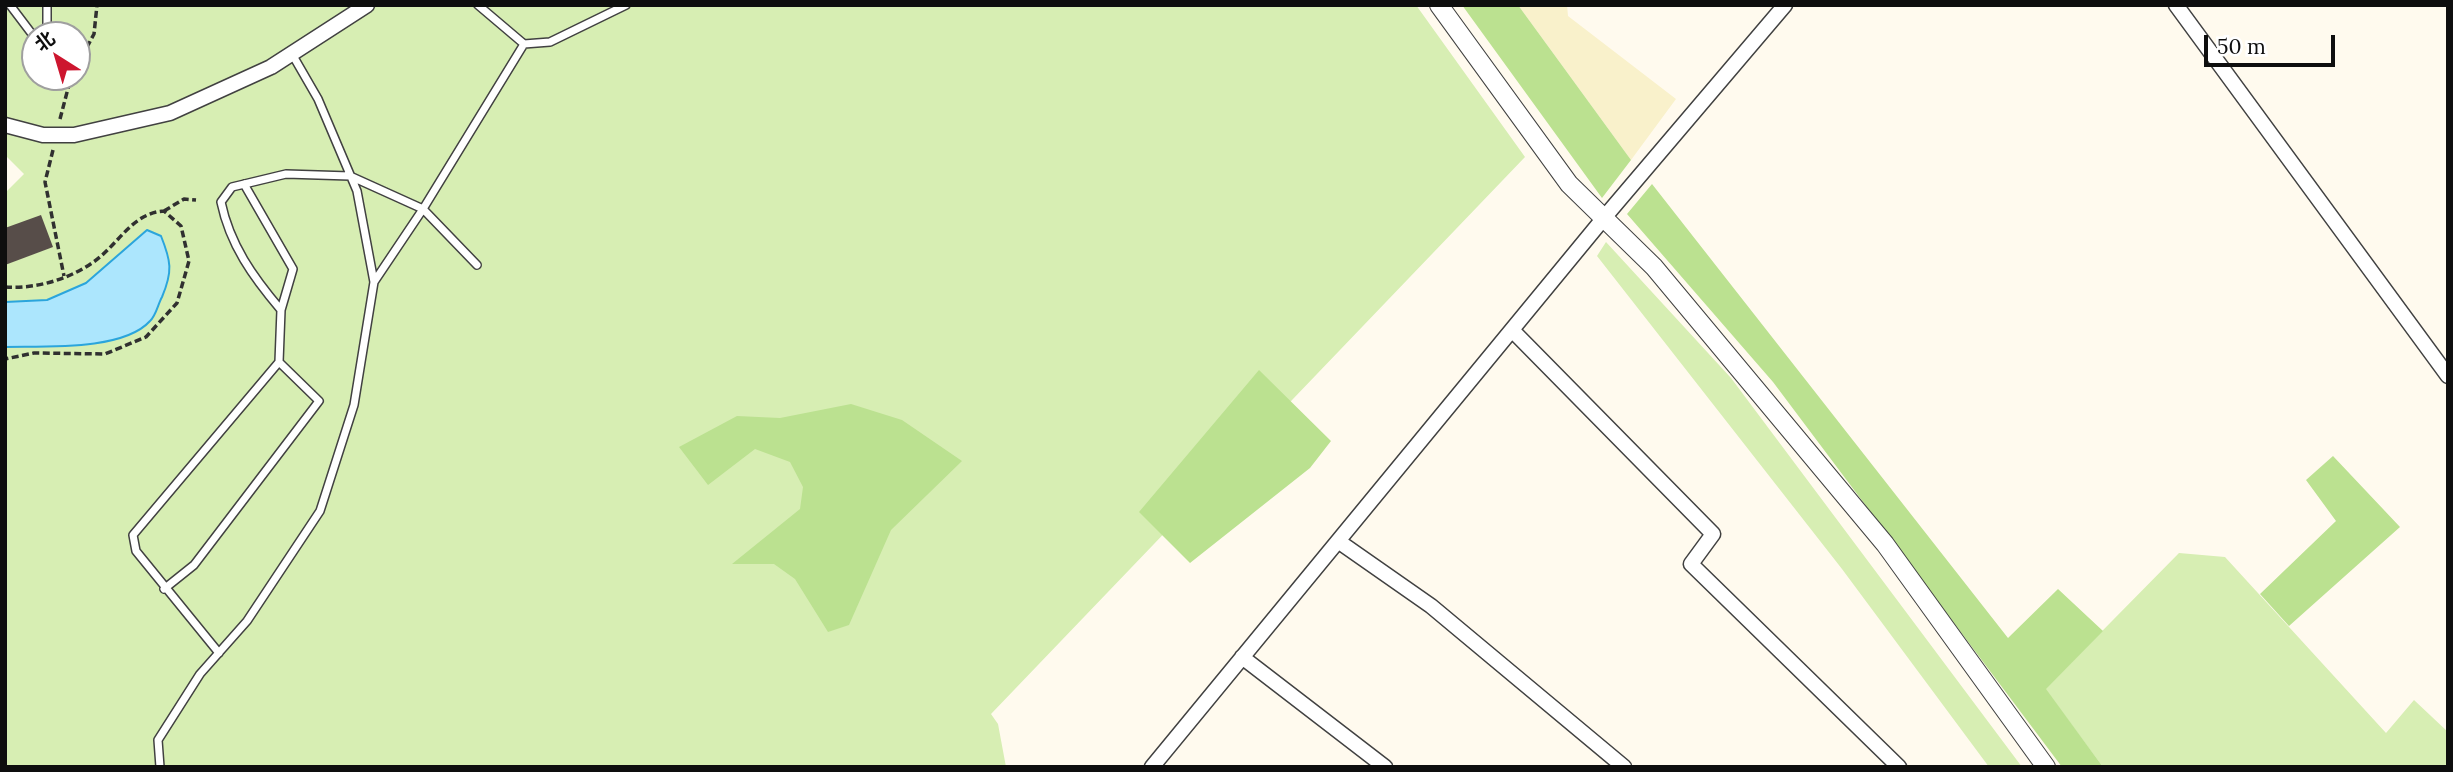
<!DOCTYPE html>
<meta charset="utf-8">
<style>
body{margin:0}
#map{position:relative;width:2453px;height:772px;overflow:hidden;background:#fffaee;font-family:Lora,"Noto Sans SC",serif}
canvas{display:block}
.frame{position:absolute;inset:0;border:7px solid #0e0e0e;pointer-events:none}
.north{position:absolute;left:21px;top:21px;width:70px;height:70px;box-sizing:border-box;background:#fff;border:2px solid #9f9f9f;border-radius:50%;rotate:323deg;font-size:19px;font-weight:700;line-height:28px;text-align:center;color:#0e0e0e}
.north::after{content:'';display:block;margin:auto;width:24px;height:32px;background:#cd162f;clip-path:polygon(50% 0,100% 100%,50% 72%,0 100%)}
.scale{position:absolute;left:2204px;top:35px;width:131px;height:32px;box-sizing:border-box;border:4px solid #0e0e0e;border-top:0;padding-left:9px;font-size:21px;line-height:24px;white-space:nowrap;color:#0e0e0e;-webkit-text-stroke:5px #fff;paint-order:stroke}
</style>
<div id="map">
<canvas width="2453" height="772"></canvas>
<div class="frame"></div>
<div class="north">北</div>
<div class="scale">50 m</div>
</div>
<script>
const ctx = document.querySelector('canvas').getContext('2d');
ctx.lineJoin = 'round';
function fillPath(path, color) {
  ctx.fillStyle = color;
  ctx.fill(path, 'evenodd');
}
function strokePath(path, color, width, dash) {
  ctx.strokeStyle = color;
  ctx.lineWidth = width;
  ctx.lineCap = dash ? 'butt' : 'round';
  ctx.setLineDash(dash || []);
  ctx.stroke(path);
}
fillPath(new Path2D(`
 M 1518,5 L 1567,5 L 1568,16 L 1676,99 L 1631,160 Z`), '#f9f1cb');
fillPath(new Path2D(`
 M 5,5 L 1416,5 L 1525,157 L 991,714 L 998,724 L 1006,767 L 5,767 L 5,193 L 24,174 L 5,155 ZM 35,35 L 77,35 L 77,77 L 35,77 Z
 M 1606,242 L 1731,378 L 2022,767 L 1989,767 L 1842,569 L 1597,256 Z
 M 2179,553 L 2225,557 L 2386,733 L 2414,700 L 2448,732 L 2448,767 L 2103,767 L 2045,689 Z`), '#d7eeb3');
fillPath(new Path2D(`
 M 1462,5 L 1518,5 L 1631,160 L 1602,198 Z
 M 1652,184 L 2008,638 L 2058,589 L 2103,631 L 2046,689 L 2103,767 L 2062,767 L 1773,382 L 1627,214 Z
 M 1259,370 L 1331,441 L 1310,468 L 1190,563 L 1139,512 Z
 M 851,404 L 902,420 L 962,461 L 891,530 L 849,625 L 828,632 L 795,579 L 774,564 L 732,564 L 800,509 L 803,487 L 790,462 L 755,449 L 708,485 L 679,447 L 737,416 L 780,418 Z
 M 2333,456 L 2400,527 L 2289,626 L 2260,594 L 2336,521 L 2306,480 Z`), '#bbe190');
const water = new Path2D(`
 M 147,230 L 161,236 C 171,261 173,271 162,297 C 158,304 156,316 150,321 C 123,351 44,346 5,347 L 5,302 L 47,300 L 86,283 Z`);
fillPath(water, '#ace6fd');
strokePath(water, '#2ba5dc', 2);
fillPath(new Path2D(`
 M 41,215 L 53,247 L 5,265 L 5,228 Z`), '#574d49');
const service = new Path2D(`
 M 10,5 L 35,38
 M 47,5 L 47,35
 M 478,5 L 524,44 L 550,42 L 626,5
 M 244,184 L 293,269 L 281,310
 M 374,282 L 423,209 L 524,44
 M 164,589 L 194,565 L 319,401 L 279,362
 M 219,653 L 136,551 L 133,535 L 279,362 L 281,310 C 253,277 230,245 221,202 L 232,187 L 286,174 L 350,176 L 423,209 L 477,265
 M 160,767 L 158,740 L 200,674 L 247,621 L 320,511 L 354,405 L 374,282 L 357,191 L 318,99 L 292,54`);
const minor = new Path2D(`
 M 2176,5 L 2448,376
 M 5,125 L 43,135 L 74,135 L 170,113 L 271,67 L 367,5
 M 1512,330 L 1713,534 L 1691,564 L 1899,767
 M 1338,541 L 1431,606 L 1624,767
 M 1242,657 L 1385,767
 M 1152,767 L 1603,219 L 1785,5`);
const tertiary = new Path2D(`
 M 1439,5 L 1569,184 L 1654,267 L 1885,544 L 2046,767`);
strokePath(service, '#414141', 10);
strokePath(minor, '#414141', 17);
strokePath(tertiary, '#414141', 20);
strokePath(new Path2D(`
 M 77,66 L 94,34 L 97,5
 M 60,119 L 71,77
 M 53,150 L 45,182 L 64,276
 M 164,211 L 184,199 L 196,200
 M 5,287 C 35,289 67,280 92,263 C 118,246 131,213 164,211 L 181,226 L 189,261 L 177,303 L 146,337 L 105,354 L 34,353 L 5,359`), '#303030', 3.5, [7, 3.5]);
strokePath(service, '#fff', 7);
strokePath(minor, '#fff', 14);
strokePath(tertiary, '#fff', 18);
</script>
